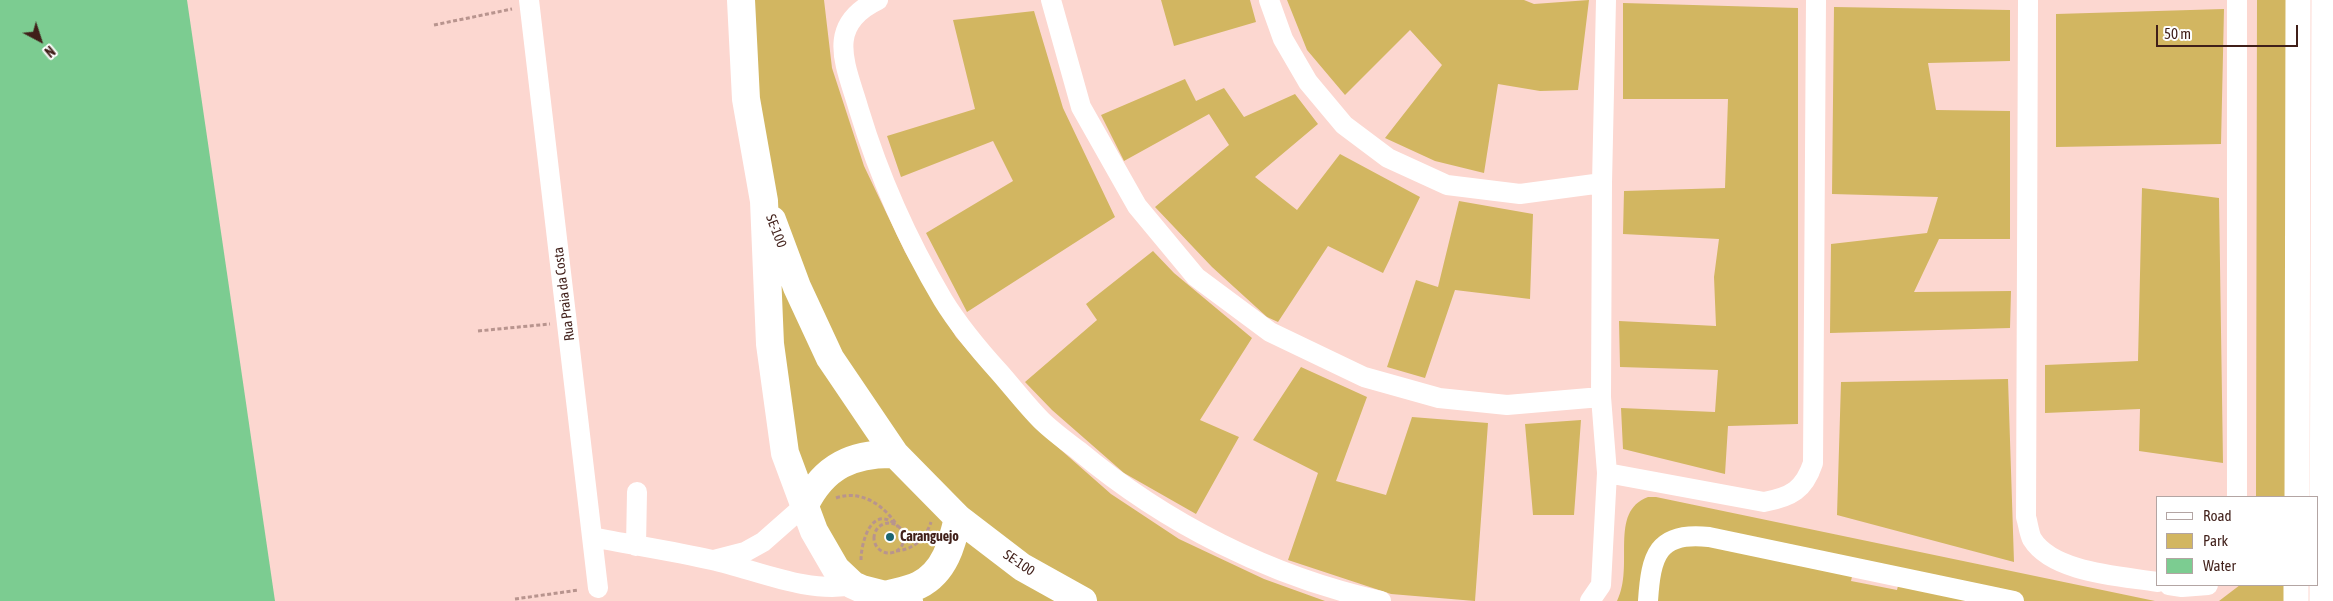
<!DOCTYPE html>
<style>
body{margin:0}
#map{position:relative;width:2333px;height:601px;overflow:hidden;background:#fcd7d0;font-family:"Asap Condensed",sans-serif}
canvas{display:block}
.legend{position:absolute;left:2156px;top:496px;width:162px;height:90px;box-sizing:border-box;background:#fff;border:1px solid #b3a5a3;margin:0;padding:6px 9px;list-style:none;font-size:15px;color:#401f19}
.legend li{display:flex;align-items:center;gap:10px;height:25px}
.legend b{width:25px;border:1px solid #b3a5a3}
.north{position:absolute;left:15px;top:15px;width:50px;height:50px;-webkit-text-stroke:4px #fff;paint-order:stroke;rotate:140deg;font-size:14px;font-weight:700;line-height:20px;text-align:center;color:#401f19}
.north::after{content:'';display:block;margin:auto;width:18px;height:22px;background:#401f19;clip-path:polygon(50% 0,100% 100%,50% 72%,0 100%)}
.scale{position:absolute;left:2156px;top:25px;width:142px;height:22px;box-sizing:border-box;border:2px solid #401f19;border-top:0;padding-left:6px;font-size:15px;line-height:18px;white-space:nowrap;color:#401f19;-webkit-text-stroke:4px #fff;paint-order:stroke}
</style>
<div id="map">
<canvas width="2333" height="601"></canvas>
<ul class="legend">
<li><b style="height:6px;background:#fff"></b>Road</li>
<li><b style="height:14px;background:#d2b661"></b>Park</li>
<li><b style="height:14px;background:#7ccc91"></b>Water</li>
</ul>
<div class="north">N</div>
<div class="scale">50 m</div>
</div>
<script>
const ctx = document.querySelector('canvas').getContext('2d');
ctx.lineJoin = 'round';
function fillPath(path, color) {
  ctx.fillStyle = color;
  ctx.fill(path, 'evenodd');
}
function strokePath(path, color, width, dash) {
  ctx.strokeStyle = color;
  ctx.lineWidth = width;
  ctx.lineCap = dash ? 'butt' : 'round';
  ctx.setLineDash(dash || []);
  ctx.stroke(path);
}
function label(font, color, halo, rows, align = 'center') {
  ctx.font = font + ' "Asap Condensed",sans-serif';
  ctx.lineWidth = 4.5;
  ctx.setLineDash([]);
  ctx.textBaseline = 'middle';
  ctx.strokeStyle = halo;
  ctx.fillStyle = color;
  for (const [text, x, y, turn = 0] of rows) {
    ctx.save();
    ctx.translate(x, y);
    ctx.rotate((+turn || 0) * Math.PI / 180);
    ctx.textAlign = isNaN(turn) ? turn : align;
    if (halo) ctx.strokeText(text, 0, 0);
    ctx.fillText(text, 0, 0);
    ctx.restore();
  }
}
fillPath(new Path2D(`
 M 741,0 L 824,0 L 832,68 L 864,166 L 905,252 L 956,337 L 1036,428 L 1111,494 L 1179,539 L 1264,579 L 1325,601 L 918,601 L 862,589 L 805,505 L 764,201 Z
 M 1161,0 L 1250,0 L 1256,22 L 1174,46 Z
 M 1287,0 L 1524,0 L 1534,4 L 1589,0 L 1578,90 L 1540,91 L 1498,84 L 1484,173 L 1435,161 L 1385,138 L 1442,65 L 1410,30 L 1345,95 L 1307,50 Z
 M 2257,0 L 2298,0 L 2297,497 L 2256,497 Z
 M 1623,3 L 1798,8 L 1798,424 L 1728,426 L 1725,474 L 1623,449 L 1621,408 L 1715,412 L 1718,370 L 1620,367 L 1619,321 L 1716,326 L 1714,277 L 1719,239 L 1623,234 L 1624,191 L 1725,188 L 1728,99 L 1623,99 Z
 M 1834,7 L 2010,10 L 2010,61 L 1928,63 L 1936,110 L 2010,111 L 2010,239 L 1939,239 L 1914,292 L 2011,291 L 2010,328 L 1830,333 L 1831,244 L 1927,233 L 1938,197 L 1832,194 Z
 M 2224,9 L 2221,144 L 2056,147 L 2056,14 Z
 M 1034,11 L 1063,108 L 1115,217 L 967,312 L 926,233 L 1013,181 L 993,141 L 901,177 L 887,136 L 975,109 L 953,20 Z
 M 1185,79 L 1196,101 L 1224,88 L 1244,117 L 1295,94 L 1318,124 L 1255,177 L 1297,210 L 1340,154 L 1420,197 L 1383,273 L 1328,246 L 1278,322 L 1267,317 L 1212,267 L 1155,207 L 1229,145 L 1209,114 L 1124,161 L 1101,115 Z
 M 2142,188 L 2219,198 L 2223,463 L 2139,451 L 2140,409 L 2045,413 L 2045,365 L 2138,361 Z
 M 1459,201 L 1533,214 L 1530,299 L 1455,290 L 1425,378 L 1387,367 L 1416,280 L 1438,287 Z
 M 1153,251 L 1174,273 L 1252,338 L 1200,420 L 1239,437 L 1196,514 L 1124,473 L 1052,410 L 1025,382 L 1097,320 L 1086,304 Z
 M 1301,367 L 1367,397 L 1336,481 L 1386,495 L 1412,417 L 1488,423 L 1475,601 L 1391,594 L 1288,560 L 1318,473 L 1253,440 Z
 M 2008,379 L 2014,562 L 1837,515 L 1841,382 Z
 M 1581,420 L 1574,515 L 1533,515 L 1525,424 Z
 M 1648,497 L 1656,497 L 2155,601 L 1617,601 C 1635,566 1608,512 1648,497 ZM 1854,568 L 1900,577 L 1897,590 L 1851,581 Z
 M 2240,585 L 2296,585 L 2296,601 L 2219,601 Z`), '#d2b661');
fillPath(new Path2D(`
 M 0,0 L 187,0 L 275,601 L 0,601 Z`), '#7ccc91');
strokePath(new Path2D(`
 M 434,25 L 512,9
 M 478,331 L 550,324
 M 836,498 C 862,489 885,506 898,527
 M874 538a15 15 0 1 1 30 0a15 15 0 1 1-30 0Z
 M 896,551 C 913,550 926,538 931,522
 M 861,560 C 861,543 871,505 895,524
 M 515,599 L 579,590`), '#b8948e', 3, [4, 2.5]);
strokePath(new Path2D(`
 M 529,0 L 598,588
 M 878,0 C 824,26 846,65 859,110 C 879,176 908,241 943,300 C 959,326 980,351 1000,373 C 1014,389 1027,406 1041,420 C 1052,431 1066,441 1079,451 C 1165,523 1271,577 1381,601
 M 1051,0 L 1081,107 L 1137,206 L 1196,277 L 1270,332 L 1364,377 L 1439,398 L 1507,405 L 1601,397
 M 1269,0 L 1283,39 L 1308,82 L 1344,125 L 1388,158 L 1447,185 L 1520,194 L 1602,183
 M 2028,0 L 2026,517 C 2028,523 2029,533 2032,539 C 2053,573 2121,576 2157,582
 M 2237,0 L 2237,497
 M 1607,473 L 1764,502 C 1791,497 1804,490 1813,463 L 1816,0
 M 592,537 C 632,545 673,551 712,560 C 757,570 808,594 853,585
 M 636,546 L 637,492
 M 714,560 L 745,552 L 763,542 L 805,505
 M 2169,585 L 2182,587 L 2208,585
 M 1590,601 L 1601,585 L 1607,473 L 1601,397 L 1602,183 L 1606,0
 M 1648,601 C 1651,556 1657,531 1709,537 L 2014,601`), '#fff', 20);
strokePath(new Path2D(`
 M 2297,497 L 2298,0
 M 2296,601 L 2296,585
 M 2322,601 L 2324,0`), '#fff', 25);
strokePath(new Path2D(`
 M 741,0 L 746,99 L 764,201 L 770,344 L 785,453 L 814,531 L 836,569 L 853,585 L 862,589 L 909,601
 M 772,220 L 797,287 L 830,358 L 895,454 L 958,518 L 1022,567 L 1083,601
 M 805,505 C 824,466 853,453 895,454
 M 885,595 C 896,592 909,590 919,585 C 945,572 952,544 958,518`), '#fff', 28);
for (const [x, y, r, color] of [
 [890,537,5,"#1c6672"]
]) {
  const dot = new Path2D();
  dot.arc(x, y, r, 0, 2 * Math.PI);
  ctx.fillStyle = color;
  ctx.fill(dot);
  strokePath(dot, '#fff', 2);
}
label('14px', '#401f19', '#fff', [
 ["SE-100",776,231,69],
 ["Rua Praia da Costa",564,294,-97],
 ["SE-100",1019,563,34]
]);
label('bold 14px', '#401f19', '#fff', [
 ["Caranguejo",900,537]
], 'left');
</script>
